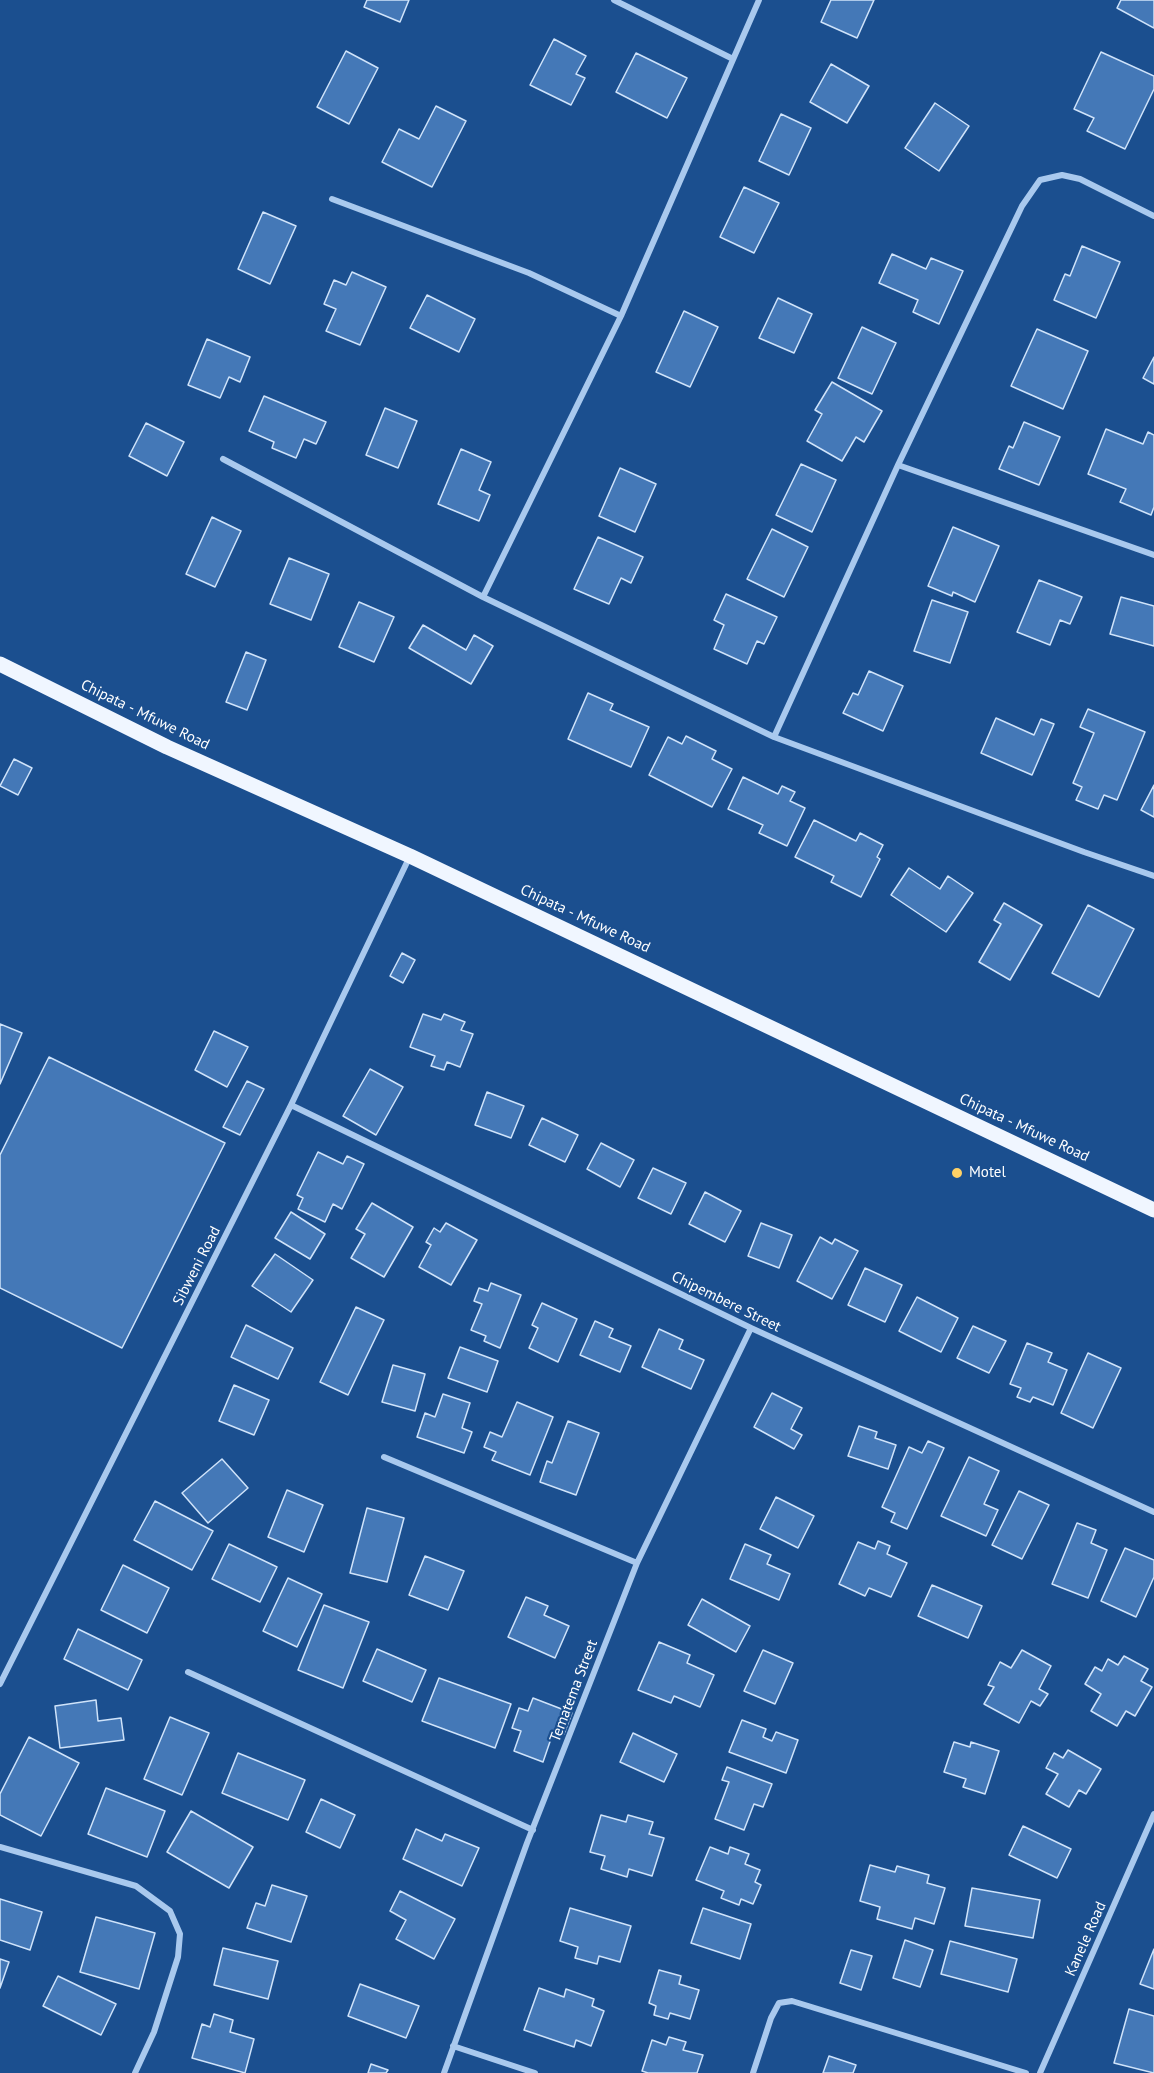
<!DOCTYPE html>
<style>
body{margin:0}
canvas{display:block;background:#1b4f8f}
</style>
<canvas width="1154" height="2073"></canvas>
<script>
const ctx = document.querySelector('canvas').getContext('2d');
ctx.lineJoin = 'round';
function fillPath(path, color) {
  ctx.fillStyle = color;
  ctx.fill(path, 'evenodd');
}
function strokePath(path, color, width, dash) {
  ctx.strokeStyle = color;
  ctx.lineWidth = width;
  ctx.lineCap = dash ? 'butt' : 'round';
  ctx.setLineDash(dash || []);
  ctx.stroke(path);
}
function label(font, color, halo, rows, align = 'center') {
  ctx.font = font + ' "PT Sans",sans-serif';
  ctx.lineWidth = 4.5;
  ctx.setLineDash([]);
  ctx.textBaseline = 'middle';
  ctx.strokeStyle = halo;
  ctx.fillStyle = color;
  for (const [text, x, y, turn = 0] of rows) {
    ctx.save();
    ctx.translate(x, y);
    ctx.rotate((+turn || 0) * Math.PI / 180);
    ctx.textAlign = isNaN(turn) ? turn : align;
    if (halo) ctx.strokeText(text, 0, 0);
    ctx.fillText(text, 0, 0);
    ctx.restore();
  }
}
const building = new Path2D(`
 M 367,0 L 409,0 L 400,22 L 364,7 Z
 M 831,0 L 874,0 L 857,38 L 821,22 Z
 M 1121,0 L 1154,0 L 1154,28 L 1117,8 Z
 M 554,39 L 586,56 L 576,74 L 585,78 L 571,105 L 530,85 Z
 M 346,51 L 378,68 L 349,124 L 317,107 Z
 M 1101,52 L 1154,76 L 1154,89 L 1125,149 L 1087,131 L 1094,118 L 1074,109 Z
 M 636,53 L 687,78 L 667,118 L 616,92 Z
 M 831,64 L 869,86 L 847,123 L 810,102 Z
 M 935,103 L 969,126 L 939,171 L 905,148 Z
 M 436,106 L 466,121 L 432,187 L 382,162 L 399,129 L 419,139 Z
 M 781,114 L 811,128 L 789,175 L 759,161 Z
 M 744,187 L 779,203 L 754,253 L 720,237 Z
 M 263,212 L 296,226 L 270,284 L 238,269 Z
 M 1082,246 L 1120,262 L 1096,318 L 1054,300 L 1065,274 L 1070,276 Z
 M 892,254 L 926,269 L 931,258 L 963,271 L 939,324 L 913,312 L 918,300 L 879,283 Z
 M 352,272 L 386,287 L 360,345 L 326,331 L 336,309 L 324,304 L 334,280 L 346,285 Z
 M 427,295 L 475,319 L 459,352 L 410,328 Z
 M 778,298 L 812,314 L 794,353 L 759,338 Z
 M 684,311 L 718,327 L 690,387 L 656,372 Z
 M 862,327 L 896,343 L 872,394 L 838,378 Z
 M 1037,329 L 1088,351 L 1063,409 L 1011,386 Z
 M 207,339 L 250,357 L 240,382 L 229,377 L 220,398 L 188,385 Z
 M 1154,357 L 1154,384 L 1143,378 Z
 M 832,382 L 882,411 L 864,442 L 856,437 L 842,461 L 807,441 L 822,414 L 815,410 Z
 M 264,396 L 326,422 L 316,444 L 304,439 L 296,458 L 272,448 L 274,442 L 249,431 Z
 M 385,408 L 417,421 L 398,468 L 366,455 Z
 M 1024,422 L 1060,437 L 1039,485 L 999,469 L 1009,446 L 1013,448 Z
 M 146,423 L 184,442 L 167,476 L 129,456 Z
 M 1106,429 L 1143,444 L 1148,432 L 1154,435 L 1154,507 L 1151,515 L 1120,502 L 1126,489 L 1088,474 Z
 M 461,449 L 491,462 L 479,490 L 490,495 L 479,521 L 438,504 Z
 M 801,464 L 836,480 L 812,532 L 776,515 Z
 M 620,468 L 656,484 L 635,532 L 599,516 Z
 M 212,517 L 241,531 L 215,587 L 186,574 Z
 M 953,527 L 999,546 L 975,602 L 953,592 L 952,596 L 928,586 Z
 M 772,529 L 808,547 L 784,597 L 747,579 Z
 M 598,537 L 643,557 L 631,583 L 621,578 L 609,604 L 574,589 Z
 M 289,558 L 329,574 L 311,620 L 270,604 Z
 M 1039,580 L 1082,597 L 1070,624 L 1060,620 L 1050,645 L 1017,632 Z
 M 726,594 L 777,617 L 764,644 L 757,641 L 747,664 L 714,649 L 724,625 L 714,620 Z
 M 1121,597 L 1154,606 L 1154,646 L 1110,634 Z
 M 932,600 L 968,612 L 950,663 L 914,651 Z
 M 359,602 L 394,617 L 374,662 L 339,647 Z
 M 423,625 L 466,650 L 474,635 L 493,646 L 471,684 L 409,648 Z
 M 246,652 L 266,660 L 247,710 L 226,702 Z
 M 869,671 L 903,686 L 883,731 L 843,713 L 853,693 L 858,695 Z
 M 588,693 L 613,704 L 610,710 L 649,727 L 631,767 L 568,739 Z
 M 1088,709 L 1145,732 L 1117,800 L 1104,795 L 1098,809 L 1076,800 L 1082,787 L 1073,783 L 1094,733 L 1080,727 Z
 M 996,718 L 1034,735 L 1041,719 L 1054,724 L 1032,775 L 981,753 Z
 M 686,736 L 716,751 L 712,759 L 732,769 L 712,807 L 649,775 L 668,737 L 682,744 Z
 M 14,759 L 32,768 L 18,795 L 0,786 Z
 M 743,777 L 778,794 L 782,786 L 795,792 L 790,801 L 805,808 L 787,846 L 759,833 L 763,825 L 728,809 Z
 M 1154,785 L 1154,817 L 1141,810 Z
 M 814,820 L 856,841 L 860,833 L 883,845 L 877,857 L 880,859 L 861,897 L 831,882 L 834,876 L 795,857 Z
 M 909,868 L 940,889 L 948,876 L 973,893 L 946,932 L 891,895 Z
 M 1004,903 L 1042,925 L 1010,980 L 979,962 L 1001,924 L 994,920 Z
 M 1088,905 L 1134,929 L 1099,997 L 1052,973 Z
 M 402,953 L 415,960 L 403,983 L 390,976 Z
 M 423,1014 L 441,1020 L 444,1014 L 465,1022 L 461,1030 L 473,1034 L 460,1067 L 447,1062 L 444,1070 L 431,1066 L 435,1056 L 410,1047 Z
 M 0,1024 L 22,1033 L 0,1084 Z
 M 214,1031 L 248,1047 L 227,1087 L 195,1070 Z
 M 49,1057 L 225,1143 L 122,1348 L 0,1288 L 0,1155 Z
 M 370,1069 L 403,1087 L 376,1135 L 343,1116 Z
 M 247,1081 L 264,1089 L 240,1135 L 223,1127 Z
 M 487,1092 L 524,1106 L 511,1138 L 475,1125 Z
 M 542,1118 L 578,1135 L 565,1162 L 529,1145 Z
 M 601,1143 L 634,1160 L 620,1187 L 587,1169 Z
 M 318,1152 L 343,1164 L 347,1156 L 364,1164 L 342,1209 L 333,1204 L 325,1222 L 298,1209 L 303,1198 L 297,1195 Z
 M 653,1168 L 686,1183 L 671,1214 L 638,1198 Z
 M 705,1192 L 741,1211 L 725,1242 L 689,1224 Z
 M 372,1203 L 413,1227 L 384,1277 L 351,1258 L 365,1234 L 356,1229 Z
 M 291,1212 L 325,1234 L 310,1259 L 275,1238 Z
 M 446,1223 L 477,1240 L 451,1285 L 419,1267 L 431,1245 L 426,1242 L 434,1228 L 440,1232 Z
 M 761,1223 L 792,1235 L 779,1268 L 748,1256 Z
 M 820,1237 L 832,1244 L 835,1239 L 858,1251 L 832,1299 L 797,1281 Z
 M 275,1254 L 313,1280 L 291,1312 L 252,1286 Z
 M 865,1268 L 902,1285 L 885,1322 L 848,1305 Z
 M 491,1283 L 521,1295 L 500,1348 L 484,1341 L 486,1336 L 471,1330 L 482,1304 L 474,1301 L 479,1288 L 488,1291 Z
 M 917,1297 L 958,1318 L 941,1352 L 899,1331 Z
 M 542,1303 L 577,1319 L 558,1362 L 529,1348 L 538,1328 L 532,1325 Z
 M 356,1307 L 384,1320 L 348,1395 L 320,1382 Z
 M 595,1321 L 613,1329 L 609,1337 L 631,1346 L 620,1372 L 580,1355 Z
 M 246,1325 L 293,1348 L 278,1379 L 231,1357 Z
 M 973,1326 L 1006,1341 L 989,1373 L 957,1358 Z
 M 659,1329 L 683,1340 L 679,1349 L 704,1360 L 691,1389 L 642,1367 Z
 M 1027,1343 L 1052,1353 L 1048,1362 L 1067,1370 L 1053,1405 L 1033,1397 L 1030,1402 L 1017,1397 L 1021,1388 L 1010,1384 Z
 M 460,1347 L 498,1361 L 487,1392 L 448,1378 Z
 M 1088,1353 L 1121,1368 L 1093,1428 L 1061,1413 Z
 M 393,1365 L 425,1374 L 415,1411 L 382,1402 Z
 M 234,1385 L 269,1400 L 254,1435 L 219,1421 Z
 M 772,1393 L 802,1408 L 791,1429 L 802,1435 L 794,1449 L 754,1427 Z
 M 443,1394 L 470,1403 L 462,1428 L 472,1432 L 464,1453 L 417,1437 L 425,1413 L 435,1417 Z
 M 517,1402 L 553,1417 L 530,1475 L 492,1460 L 496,1452 L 484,1447 L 490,1432 L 502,1437 Z
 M 568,1421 L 599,1433 L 576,1495 L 540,1482 L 547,1461 L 552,1463 Z
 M 859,1426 L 877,1432 L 875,1438 L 896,1445 L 888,1469 L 848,1456 Z
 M 928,1441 L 944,1448 L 907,1529 L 891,1522 L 895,1513 L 882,1507 L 909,1447 L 922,1453 Z
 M 969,1457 L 999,1471 L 984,1504 L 998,1510 L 986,1536 L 941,1516 Z
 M 222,1459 L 248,1488 L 208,1523 L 182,1493 Z
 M 287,1490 L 323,1505 L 304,1552 L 268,1537 Z
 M 1019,1491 L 1049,1505 L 1022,1559 L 992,1545 Z
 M 776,1497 L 814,1516 L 798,1548 L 760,1529 Z
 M 155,1501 L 213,1531 L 192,1570 L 134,1540 Z
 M 367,1508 L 404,1518 L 387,1582 L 350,1573 Z
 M 1077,1523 L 1096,1530 L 1091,1543 L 1107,1550 L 1088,1598 L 1052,1584 Z
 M 878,1541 L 890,1546 L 887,1554 L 907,1563 L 891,1597 L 869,1588 L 865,1596 L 839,1584 L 858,1542 L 875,1549 Z
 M 229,1544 L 277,1567 L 260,1602 L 212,1579 Z
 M 745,1544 L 771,1555 L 767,1564 L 790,1574 L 779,1600 L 730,1579 Z
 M 1125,1548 L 1154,1560 L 1154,1577 L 1136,1617 L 1101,1601 Z
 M 425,1556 L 464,1571 L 448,1610 L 409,1595 Z
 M 123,1565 L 169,1588 L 147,1633 L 101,1610 Z
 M 288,1578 L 322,1594 L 297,1647 L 263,1631 Z
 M 932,1585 L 982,1606 L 968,1638 L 918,1616 Z
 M 526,1597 L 548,1606 L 544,1615 L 569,1626 L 555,1658 L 508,1637 Z
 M 702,1599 L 750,1626 L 736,1652 L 688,1625 Z
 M 324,1605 L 369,1622 L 343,1688 L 298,1670 Z
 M 78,1629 L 142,1660 L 128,1690 L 64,1659 Z
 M 659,1642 L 690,1655 L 687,1663 L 714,1675 L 700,1707 L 674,1696 L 671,1703 L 638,1690 Z
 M 377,1649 L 426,1670 L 412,1702 L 363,1681 Z
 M 763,1650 L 793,1663 L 775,1704 L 744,1691 Z
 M 1022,1650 L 1051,1666 L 1039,1689 L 1048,1694 L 1040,1706 L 1031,1701 L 1019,1723 L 984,1704 L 994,1687 L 988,1685 L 1000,1662 L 1011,1668 Z
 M 1124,1656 L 1148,1669 L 1141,1681 L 1152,1687 L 1135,1716 L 1126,1711 L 1117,1726 L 1091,1711 L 1101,1694 L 1085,1684 L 1095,1667 L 1102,1671 L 1108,1659 L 1118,1665 Z
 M 439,1678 L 511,1704 L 495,1748 L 422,1721 Z
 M 533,1698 L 572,1713 L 564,1734 L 554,1730 L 543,1762 L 514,1751 L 521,1731 L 512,1728 L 519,1708 L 528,1711 Z
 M 96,1700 L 98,1721 L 121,1718 L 124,1740 L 60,1748 L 55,1706 Z
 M 170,1717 L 209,1733 L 182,1795 L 144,1779 Z
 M 742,1720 L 766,1729 L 763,1737 L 772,1741 L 776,1732 L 798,1740 L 786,1773 L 729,1752 Z
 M 633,1733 L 677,1754 L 664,1782 L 620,1762 Z
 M 29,1737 L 79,1763 L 41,1836 L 0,1815 L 0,1794 Z
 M 954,1742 L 970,1747 L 971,1742 L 999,1751 L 985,1794 L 963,1787 L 966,1779 L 944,1772 Z
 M 1068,1750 L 1101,1769 L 1086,1794 L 1079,1790 L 1069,1807 L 1046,1794 L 1058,1774 L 1046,1768 L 1054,1753 L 1063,1758 Z
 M 238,1753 L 305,1780 L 288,1820 L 222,1793 Z
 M 727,1767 L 772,1784 L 763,1807 L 754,1804 L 744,1830 L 715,1819 L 729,1782 L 722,1780 Z
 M 106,1788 L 165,1811 L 147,1857 L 88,1834 Z
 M 321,1799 L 355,1815 L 340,1848 L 306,1832 Z
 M 191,1811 L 253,1847 L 229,1888 L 167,1852 Z
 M 601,1815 L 626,1822 L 628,1815 L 653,1822 L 649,1834 L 664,1838 L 652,1876 L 629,1869 L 627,1877 L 601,1869 L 605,1856 L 590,1852 Z
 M 1023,1826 L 1071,1849 L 1057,1878 L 1009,1855 Z
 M 416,1829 L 442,1841 L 445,1834 L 479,1848 L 462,1886 L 403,1859 Z
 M 710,1847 L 728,1854 L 730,1847 L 749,1854 L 745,1864 L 760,1870 L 755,1882 L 761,1885 L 753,1904 L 741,1899 L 739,1905 L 721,1898 L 724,1891 L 696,1880 Z
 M 870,1865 L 895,1872 L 897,1866 L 929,1875 L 927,1883 L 945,1888 L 934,1924 L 915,1918 L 912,1929 L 877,1919 L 880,1907 L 860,1901 Z
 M 272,1885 L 307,1896 L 291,1942 L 247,1928 L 256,1903 L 265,1906 Z
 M 972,1888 L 1040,1900 L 1033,1938 L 965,1926 Z
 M 400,1891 L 455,1919 L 434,1959 L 396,1939 L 406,1920 L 390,1911 Z
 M 0,1899 L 42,1912 L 30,1950 L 0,1940 Z
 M 570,1908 L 631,1926 L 620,1962 L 599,1956 L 597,1964 L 575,1958 L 578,1947 L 560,1941 Z
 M 703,1908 L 751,1924 L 740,1959 L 691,1943 Z
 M 96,1917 L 155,1933 L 139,1989 L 80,1972 Z
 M 905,1940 L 933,1950 L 920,1987 L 893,1978 Z
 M 950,1941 L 1017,1959 L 1008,1992 L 941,1974 Z
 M 223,1948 L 278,1961 L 268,1999 L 214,1985 Z
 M 1154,1949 L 1154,1989 L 1140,1984 Z
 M 851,1950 L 872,1956 L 861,1990 L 840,1983 Z
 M 0,1959 L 9,1962 L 0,1988 Z
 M 659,1970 L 681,1976 L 679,1984 L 699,1990 L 690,2019 L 670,2013 L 668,2019 L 654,2015 L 656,2006 L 649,2003 Z
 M 58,1976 L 116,2004 L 101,2035 L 43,2006 Z
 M 360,1984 L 419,2006 L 406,2038 L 348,2016 Z
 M 539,1988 L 564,1997 L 566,1989 L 594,1999 L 592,2006 L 604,2011 L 591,2046 L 576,2040 L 574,2047 L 524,2030 Z
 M 1129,2009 L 1154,2016 L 1154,2073 L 1114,2063 Z
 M 214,2014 L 233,2020 L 230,2032 L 254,2039 L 245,2073 L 192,2058 L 202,2024 L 210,2027 Z
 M 669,2037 L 686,2042 L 683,2050 L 703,2055 L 697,2073 L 648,2073 L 642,2071 L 652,2040 L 666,2045 Z
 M 829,2056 L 856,2065 L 853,2073 L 823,2073 Z
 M 371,2064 L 388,2070 L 386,2073 L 368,2073 Z`);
fillPath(building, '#4478b7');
strokePath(building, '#cfe3fa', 1.5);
strokePath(new Path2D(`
 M 614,0 L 733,59
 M 332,199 L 529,273 L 621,316
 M 223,459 L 483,597 L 774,737 L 1084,852 L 1154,876
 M 898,465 L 1154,555
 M 483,597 L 621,316 L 759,0
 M 774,737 L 898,465 L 1022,206 L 1040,180 L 1062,175 L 1080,179 L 1154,216
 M 291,1105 L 751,1328 L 1154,1512
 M 384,1457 L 637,1563
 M 188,1672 L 533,1830
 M 0,1684 L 291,1105 L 410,856
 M 0,1847 L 136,1886 L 170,1911 L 180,1934 L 178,1957 L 154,2032 L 135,2073
 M 453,2046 L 535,2073
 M 444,2073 L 527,1843 L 637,1563 L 751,1328
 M 753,2073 L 771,2018 L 779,2003 L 792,2001 L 1026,2073
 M 1040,2073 L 1154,1814`), '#a9c9ee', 6);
strokePath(new Path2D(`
 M 0,664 L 167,747 L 410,856 L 1154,1210`), '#f0f6ff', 15);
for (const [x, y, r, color] of [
 [957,1173,6,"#ffd166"]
]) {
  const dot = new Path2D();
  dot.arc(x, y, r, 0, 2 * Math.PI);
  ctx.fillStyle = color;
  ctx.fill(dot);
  strokePath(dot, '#1b4f8f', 2);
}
label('15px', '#fff', '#1b4f8f', [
 ["Chipata - Mfuwe Road",145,715,26],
 ["Chipata - Mfuwe Road",585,919,25],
 ["Chipata - Mfuwe Road",1024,1128,25],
 ["Sibweni Road",197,1266,-63],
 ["Chipembere Street",726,1302,26],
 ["Tematema Street",574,1691,-69],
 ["Kanele Road",1086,1939,-66]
]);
label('15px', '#fff', '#1b4f8f', [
 ["Motel",969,1173]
], 'left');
</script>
